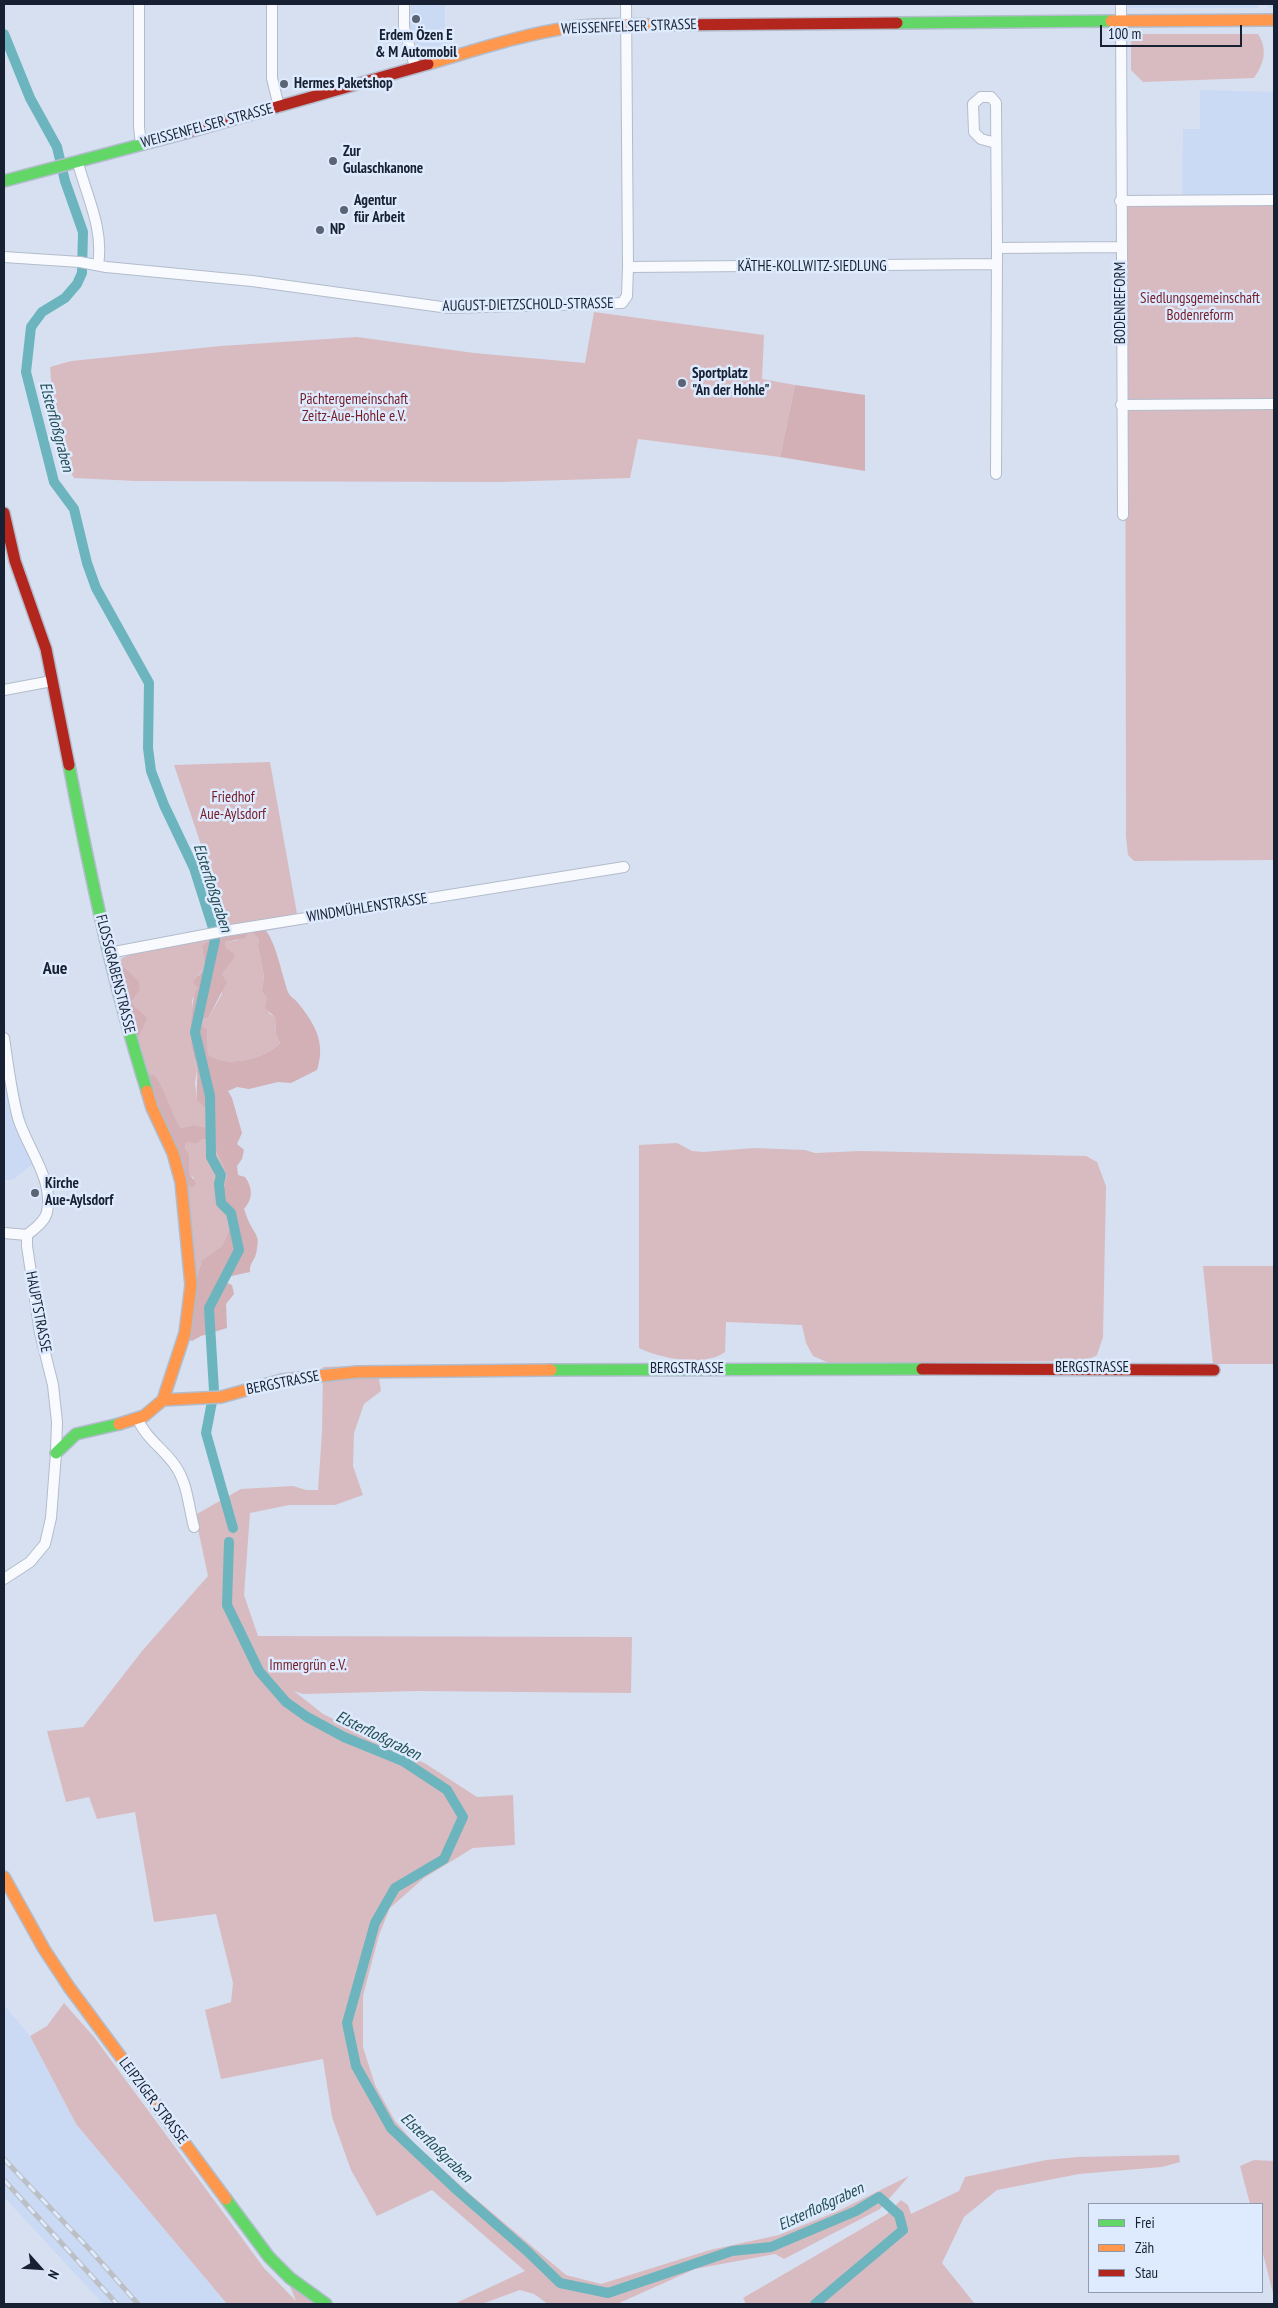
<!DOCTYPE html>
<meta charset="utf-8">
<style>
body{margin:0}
#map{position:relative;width:1278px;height:2308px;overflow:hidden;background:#d6e0f0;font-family:"PT Sans Narrow",sans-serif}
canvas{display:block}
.frame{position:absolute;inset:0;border:5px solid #172133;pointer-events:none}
.legend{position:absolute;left:1088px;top:2203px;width:175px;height:90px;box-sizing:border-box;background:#deeafe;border:1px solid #8e9aad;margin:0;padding:6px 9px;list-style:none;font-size:15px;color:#172133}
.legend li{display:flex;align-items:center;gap:10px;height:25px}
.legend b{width:25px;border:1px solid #8e9aad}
.north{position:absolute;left:15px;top:2243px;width:50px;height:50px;-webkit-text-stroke:4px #deeafe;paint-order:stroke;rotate:116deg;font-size:14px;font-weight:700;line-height:20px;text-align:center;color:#172133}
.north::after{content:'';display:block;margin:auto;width:18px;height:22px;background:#172133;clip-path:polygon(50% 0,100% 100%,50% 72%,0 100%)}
.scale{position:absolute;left:1100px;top:25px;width:142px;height:22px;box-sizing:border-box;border:2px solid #172133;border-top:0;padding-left:6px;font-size:15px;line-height:18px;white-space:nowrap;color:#172133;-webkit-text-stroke:4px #deeafe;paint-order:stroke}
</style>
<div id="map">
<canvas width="1278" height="2308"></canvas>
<div class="frame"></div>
<ul class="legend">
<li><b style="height:6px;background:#63d668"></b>Frei</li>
<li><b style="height:6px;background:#ff974d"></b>Zäh</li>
<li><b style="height:6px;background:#b3261e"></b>Stau</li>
</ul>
<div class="north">N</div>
<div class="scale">100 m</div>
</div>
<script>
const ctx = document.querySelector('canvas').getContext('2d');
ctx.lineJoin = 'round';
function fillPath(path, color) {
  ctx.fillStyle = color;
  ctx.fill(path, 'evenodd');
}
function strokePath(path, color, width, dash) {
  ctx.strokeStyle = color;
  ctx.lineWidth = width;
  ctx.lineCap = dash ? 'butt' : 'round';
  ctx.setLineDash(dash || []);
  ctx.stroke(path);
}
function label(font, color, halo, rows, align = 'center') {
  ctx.font = font + ' "PT Sans Narrow",sans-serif';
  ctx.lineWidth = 5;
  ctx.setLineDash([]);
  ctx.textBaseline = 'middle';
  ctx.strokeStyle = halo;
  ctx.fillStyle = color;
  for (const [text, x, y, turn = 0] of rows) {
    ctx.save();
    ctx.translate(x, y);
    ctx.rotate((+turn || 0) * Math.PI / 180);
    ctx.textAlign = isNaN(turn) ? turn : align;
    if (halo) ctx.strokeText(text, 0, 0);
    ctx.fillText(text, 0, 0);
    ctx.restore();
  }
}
fillPath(new Path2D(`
 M 411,4 L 445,4 L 445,29 L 450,43 L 419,53 L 410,28 Z
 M 1125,4 L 1274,4 L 1274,8 L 1269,8 L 1267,5 L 1258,5 L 1258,8 L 1125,8 Z
 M 1200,90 L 1274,92 L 1274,196 L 1182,197 L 1183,129 L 1200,129 Z
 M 4,1023 L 28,1132 L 39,1159 L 14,1179 L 9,1180 L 4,1180 Z
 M 4,2005 L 30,2036 L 76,2124 L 227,2304 L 103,2304 L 4,2197 Z`), '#cbdaf4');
fillPath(new Path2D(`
 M 1131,34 L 1258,34 C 1268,49 1264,64 1254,78 L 1143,82 L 1131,70 Z
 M 1274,196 L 1274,860 L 1134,861 L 1128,855 L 1126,837 L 1125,206 Z
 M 594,312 L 764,335 L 762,379 L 795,385 L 780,457 L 638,439 L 630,478 L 500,482 L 136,481 L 74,478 C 55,449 53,401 50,367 L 71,361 L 221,346 L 357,337 L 474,353 L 585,363 Z
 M 270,762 L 299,925 L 254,933 L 259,939 L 258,946 L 264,976 L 262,992 L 267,998 L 269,1013 L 275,1017 L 276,1034 L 280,1043 C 266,1059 225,1069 208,1054 L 207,1029 L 201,1025 L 201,1019 L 208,1018 L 222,994 L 222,975 L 226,968 L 225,942 L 238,940 L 247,933 L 232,936 L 174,765 Z
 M 212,939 L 202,945 L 205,968 L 198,975 L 198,988 L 192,1000 L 192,1051 L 197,1070 L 195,1083 L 197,1101 L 204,1105 L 211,1121 L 206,1129 L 193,1125 L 181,1128 C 170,1113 165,1089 154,1074 L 146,1076 L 133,1038 L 134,1006 L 132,1001 L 140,988 L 138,982 L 121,964 L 117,965 L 122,958 L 140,951 Z
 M 202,1139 L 211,1140 L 227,1175 L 223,1192 L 229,1230 L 222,1246 L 202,1260 L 196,1279 L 186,1185 L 194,1178 L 189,1174 L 189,1154 L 185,1148 L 186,1142 Z
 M 677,1143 L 692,1151 L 703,1152 L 754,1148 L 805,1150 L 815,1153 L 861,1151 L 1086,1156 L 1097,1162 L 1106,1186 L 1103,1337 L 1097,1355 L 1086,1361 L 829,1363 L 813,1356 L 806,1343 L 802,1325 L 726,1322 L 725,1352 C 705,1367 661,1359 639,1348 L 639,1145 Z
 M 1203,1266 L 1274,1266 L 1274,1364 L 1213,1364 Z
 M 377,1365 L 381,1391 L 364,1404 L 354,1433 L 353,1466 L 363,1495 L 335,1505 L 289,1505 L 250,1513 L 244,1595 L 258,1636 L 632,1637 L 631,1693 L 417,1691 L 303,1694 L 294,1691 L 323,1714 L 426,1764 L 477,1797 L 513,1795 L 515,1845 L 473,1848 L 424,1878 L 390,1908 L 379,1935 L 363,1996 L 363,2047 L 375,2085 L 395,2121 L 415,2144 L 470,2194 L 566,2275 L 601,2284 L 710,2250 L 779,2235 L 838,2211 L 909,2176 L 880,2209 L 784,2259 L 775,2254 L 695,2269 L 617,2304 L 548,2304 L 534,2294 L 520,2290 L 482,2304 L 454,2304 L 525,2271 L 432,2190 L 377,2216 L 351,2170 L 332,2117 L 323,2059 L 221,2079 L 205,2010 L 231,2002 L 233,1983 L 216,1914 L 154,1922 L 135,1812 L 97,1819 L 89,1797 L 66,1802 L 47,1731 L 83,1727 L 142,1651 L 208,1576 L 195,1515 L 241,1489 L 293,1486 L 306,1490 L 318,1490 L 322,1432 L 323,1367 Z
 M 64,2003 L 94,2037 L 264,2268 L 296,2301 L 290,2286 L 317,2304 L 227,2304 L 76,2124 L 30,2036 L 47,2026 Z
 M 1179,2155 L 1180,2162 L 1162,2167 L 1079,2174 L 997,2190 L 964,2217 L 942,2263 L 975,2304 L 746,2304 L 743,2298 L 887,2214 L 901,2200 L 908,2205 L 911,2214 L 959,2191 L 965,2177 L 1046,2160 L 1077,2157 Z
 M 1254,2160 L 1274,2161 L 1274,2297 L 1262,2250 L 1262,2204 L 1250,2204 L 1240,2166 Z`), '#d8bbc1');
fillPath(new Path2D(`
 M 795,385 L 865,395 L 865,471 L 780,457 Z
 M 256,931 L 266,931 C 276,943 282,975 288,992 C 290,997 295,999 298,1003 C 315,1024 326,1043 317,1070 L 291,1083 L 278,1082 L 249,1089 L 237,1087 L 228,1091 L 232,1098 L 242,1133 L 237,1144 L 244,1150 L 242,1159 L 237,1166 L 238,1175 L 245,1177 C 253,1188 253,1199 244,1209 C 246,1214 247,1219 250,1224 C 257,1238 260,1235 256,1254 C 254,1261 249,1264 250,1272 L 227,1277 L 227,1283 L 232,1285 L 234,1294 L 226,1304 L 227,1328 L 201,1336 L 192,1341 L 187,1339 L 196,1279 L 202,1260 L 222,1246 L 229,1230 L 223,1192 L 227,1175 L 211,1140 L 202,1139 L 197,1143 L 186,1142 L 185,1148 L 189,1154 L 189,1173 L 196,1184 L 192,1187 L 186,1185 L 146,1076 L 154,1074 C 166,1090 170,1112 181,1128 L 193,1125 L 206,1128 L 210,1121 C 208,1111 206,1106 197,1101 C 196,1089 198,1079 197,1069 C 196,1063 193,1056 192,1050 C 191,1037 190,995 198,988 L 193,982 L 205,968 L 202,945 L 212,939 L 248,933 L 245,938 L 225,942 L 226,948 L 235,955 C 232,963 226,967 222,975 L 227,982 L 208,1018 L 201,1019 L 201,1025 L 207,1029 L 208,1054 C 225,1069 266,1059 280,1043 L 276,1034 L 275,1017 L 265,1008 L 267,998 L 262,992 L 264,976 L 258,946 L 259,939 L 253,933 Z
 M 121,964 L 139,982 L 140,989 L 132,1001 L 134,1006 L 147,1018 L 138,1038 L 117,965 Z`), '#d3afb6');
strokePath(new Path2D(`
 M 4,34 L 30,98 L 57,147 L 65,181 L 83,232 L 82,273 L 77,284 L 65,298 L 42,312 L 31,327 L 26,372 L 54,482 L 74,509 L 87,563 L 96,588 L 149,683 L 148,748 L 151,771 L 164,805 L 194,868 L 213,928 L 215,940 L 195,1032 L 210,1096 L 211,1157 L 221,1175 L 219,1184 L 221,1203 L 231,1213 L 239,1250 L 209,1308 L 214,1391 L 206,1433 L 233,1528
 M 229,1542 L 227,1605 L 259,1671 L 286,1702 L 307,1717 L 344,1737 L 403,1761 L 447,1790 L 463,1817 L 444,1859 L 395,1888 L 375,1923 L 347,2023 L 356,2066 L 391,2128 L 458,2191 L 527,2251 L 560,2283 L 608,2293 L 732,2251 L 771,2247 L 856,2211 L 879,2197 L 899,2215 L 903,2230 L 815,2304`), '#6cb5be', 10);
const street = new Path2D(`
 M 139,4 L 139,127 L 141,144
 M 272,4 L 272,78 L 279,107
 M 404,4 L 404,27 L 415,67
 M 1121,4 L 1123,515
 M 996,143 L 981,139 L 974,132 L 973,104 L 981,97 L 991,97 L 996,103 L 997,248 L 1121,247
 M 78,163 C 87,197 104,229 98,265
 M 1120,201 L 1274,200
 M 4,257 L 80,262 L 106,267 L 252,281 L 449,308 L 622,303 L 627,296 L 628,267 L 626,4
 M 628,267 L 997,264
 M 1121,405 L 1274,404
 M 996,474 L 997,248
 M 4,690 L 52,681
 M 109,953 L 225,931 L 624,867
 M 4,1038 C 8,1064 11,1092 18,1118 C 27,1148 54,1179 47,1212 C 45,1222 34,1229 27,1235 L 27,1246 L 40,1333 L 53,1385 L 57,1422 L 56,1453 L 51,1518 L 45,1544 L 30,1562 L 4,1579
 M 4,1233 L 27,1235
 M 138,1419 C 144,1436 163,1449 174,1464 C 188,1483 188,1505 194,1527`);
const fast = new Path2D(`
 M 897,23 L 1111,21
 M 4,181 L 185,133
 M 69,765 C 90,874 113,984 147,1091
 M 551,1370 L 922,1369
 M 56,1453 L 76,1434 L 119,1424
 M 226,2199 L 269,2257 L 290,2278 L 326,2304`);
const slow = new Path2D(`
 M 1111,21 L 1274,20
 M 428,64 C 476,50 523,34 573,27 C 604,23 635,25 665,25
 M 163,1400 L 221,1397 L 282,1380 L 357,1372 L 551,1370
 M 119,1424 L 144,1416 L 163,1400 L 185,1333 L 191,1285 L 181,1182 L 173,1153 L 152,1108 L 147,1091
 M 4,1877 L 44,1949 L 69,1987 L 226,2199`);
const jam = new Path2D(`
 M 665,25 L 897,23
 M 185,133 L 428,64
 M 4,513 L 15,561 L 46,649 L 69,765
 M 922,1369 L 1214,1370`);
strokePath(street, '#b2bccc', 12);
strokePath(fast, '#b2bccc', 14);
strokePath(slow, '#b2bccc', 14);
strokePath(jam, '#b2bccc', 14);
strokePath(street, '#f9fafd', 10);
strokePath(fast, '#63d668', 11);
strokePath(slow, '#ff974d', 11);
strokePath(jam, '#b3261e', 11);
const rail = new Path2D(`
 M 4,2159 L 93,2253 L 138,2304
 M 4,2180 L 117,2304`);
strokePath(rail, '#bcc0c5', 5);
strokePath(rail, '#deeafe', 3, [9]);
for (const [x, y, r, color] of [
 [416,19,5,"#5a6475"],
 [284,84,5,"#5a6475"],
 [333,161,5,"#5a6475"],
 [344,210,5,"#5a6475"],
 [320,230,5,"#5a6475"],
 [682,383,5,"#5a6475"],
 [35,1193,5,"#5a6475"]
]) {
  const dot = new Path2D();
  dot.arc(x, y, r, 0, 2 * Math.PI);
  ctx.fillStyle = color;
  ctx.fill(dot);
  strokePath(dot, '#deeafe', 2);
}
label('15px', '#172133', '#deeafe', [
 ["WEISSENFELSER STRASSE",629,27,-2],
 ["WEISSENFELSER STRASSE",207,126,-15],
 ["KÄTHE-KOLLWITZ-SIEDLUNG",812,267],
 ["BODENREFORM",1121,303,-90],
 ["AUGUST-DIETZSCHOLD-STRASSE",528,305,-1],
 ["WINDMÜHLENSTRASSE",367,908,-9],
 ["FLOSSGRABENSTRASSE",115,974,76],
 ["HAUPTSTRASSE",38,1312,79],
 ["BERGSTRASSE",1092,1368],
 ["BERGSTRASSE",687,1369],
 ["BERGSTRASSE",283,1383,-11],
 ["LEIPZIGER STRASSE",153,2101,53]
]);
label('bold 15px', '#172133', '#deeafe', [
 ["Erdem Özen E",416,36,"center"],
 ["& M Automobil",416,53,"center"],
 ["Hermes Paketshop",294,84],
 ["Zur",343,152],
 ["Gulaschkanone",343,169],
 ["Agentur",354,201],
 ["für Arbeit",354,218],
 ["NP",330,230],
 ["Sportplatz",692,374],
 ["\"An der Hohle\"",692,391],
 ["Kirche",45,1184],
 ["Aue-Aylsdorf",45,1201]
], 'left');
label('15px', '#751c25', '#deeafe', [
 ["Siedlungsgemeinschaft",1200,299],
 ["Bodenreform",1200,316],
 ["Pächtergemeinschaft",354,400],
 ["Zeitz-Aue-Hohle e.V.",354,417],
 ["Friedhof",233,798],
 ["Aue-Aylsdorf",233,815],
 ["Immergrün e.V.",308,1666]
]);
label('italic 16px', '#224e51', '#deeafe', [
 ["Elsterfloßgraben",56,427,75],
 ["Elsterfloßgraben",212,888,72],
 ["Elsterfloßgraben",378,1736,26],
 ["Elsterfloßgraben",436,2148,44],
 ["Elsterfloßgraben",821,2207,-25]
]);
label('bold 18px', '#172133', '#deeafe', [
 ["Aue",55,969]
]);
</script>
